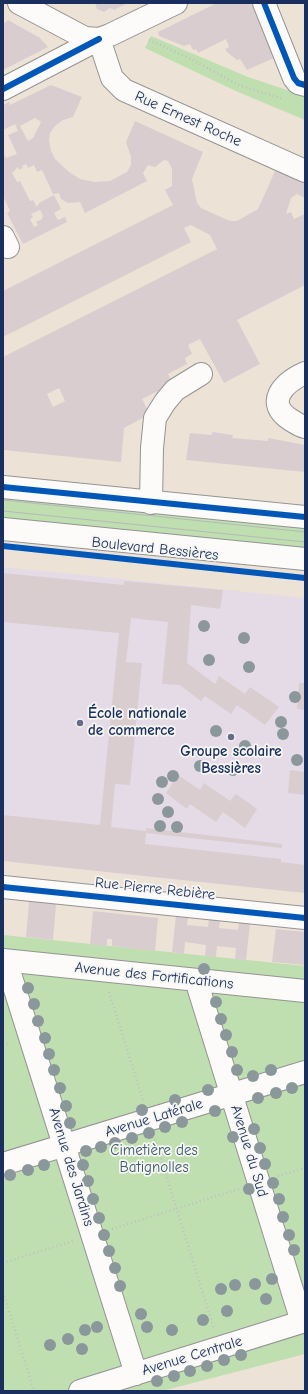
<!DOCTYPE html>
<meta charset="utf-8">
<style>
body{margin:0}
#map{position:relative;width:308px;height:1394px;overflow:hidden;background:#ece3d6;font-family:"Comic Neue",sans-serif}
canvas{display:block}
.frame{position:absolute;inset:0;border:4px solid #1b2f5e;pointer-events:none}
</style>
<div id="map">
<canvas width="308" height="1394"></canvas>
<div class="frame"></div>
</div>
<script>
const ctx = document.querySelector('canvas').getContext('2d');
ctx.lineJoin = 'round';
function fillPath(path, color) {
  ctx.fillStyle = color;
  ctx.fill(path, 'evenodd');
}
function strokePath(path, color, width, dash) {
  ctx.strokeStyle = color;
  ctx.lineWidth = width;
  ctx.lineCap = dash ? 'butt' : 'round';
  ctx.setLineDash(dash || []);
  ctx.stroke(path);
}
function label(font, color, halo, rows, align = 'center') {
  ctx.font = font + ' "Comic Neue",sans-serif';
  ctx.lineWidth = 3.5;
  ctx.setLineDash([]);
  ctx.textBaseline = 'middle';
  ctx.strokeStyle = halo;
  ctx.fillStyle = color;
  for (const [text, x, y, turn = 0] of rows) {
    ctx.save();
    ctx.translate(x, y);
    ctx.rotate((+turn || 0) * Math.PI / 180);
    ctx.textAlign = isNaN(turn) ? turn : align;
    if (halo) ctx.strokeText(text, 0, 0);
    ctx.fillText(text, 0, 0);
    ctx.restore();
  }
}
fillPath(new Path2D(`
 M 3,567 L 305,598 L 305,893 L 3,861 Z`), '#e5dbe6');
fillPath(new Path2D(`
 M 151,36 L 248,77 L 305,96 L 305,120 L 238,92 L 145,48 Z
 M 3,493 L 305,526 L 305,550 L 3,518 Z
 M 3,935 L 305,966 L 305,1354 L 162,1391 L 3,1391 Z`), '#bfdfb1');
fillPath(new Path2D(`
 M 95,3 L 128,3 L 114,10 L 110,8 L 104,12 L 97,9 Z
 M 217,3 L 251,3 L 274,58 L 247,70 L 240,59 L 237,60 L 227,52 L 225,49 L 229,47 L 226,39 L 198,53 L 196,49 L 193,50 L 190,44 L 184,46 L 159,36 L 158,32 Z
 M 8,20 L 40,38 L 48,47 L 3,70 L 3,24 Z
 M 51,85 L 82,97 L 73,117 L 63,120 L 55,126 L 50,133 L 49,140 L 51,151 L 55,159 L 69,172 L 80,179 L 95,182 L 110,181 L 127,172 L 131,165 L 131,157 L 126,142 L 135,121 L 203,152 L 192,179 L 197,203 L 201,208 L 230,221 L 237,221 L 258,209 L 276,169 L 305,181 L 305,198 L 297,194 L 291,198 L 286,214 L 291,212 L 294,219 L 305,214 L 305,285 L 237,320 L 260,364 L 224,383 L 200,339 L 188,345 L 192,354 L 185,358 L 187,364 L 168,374 L 173,384 L 142,399 L 150,414 L 124,428 L 121,462 L 3,450 L 3,357 L 217,249 L 210,235 L 191,225 L 184,228 L 191,242 L 3,337 L 3,291 L 173,205 L 165,190 L 172,186 L 172,169 L 168,161 L 164,160 L 155,167 L 148,165 L 143,173 L 147,181 L 85,213 L 80,202 L 68,203 L 61,199 L 59,193 L 53,194 L 42,170 L 37,172 L 34,165 L 28,168 L 26,164 L 22,166 L 23,168 L 19,170 L 18,167 L 12,173 L 17,182 L 20,181 L 30,201 L 33,200 L 37,207 L 39,203 L 54,195 L 61,209 L 54,213 L 58,220 L 65,217 L 67,222 L 23,244 L 7,213 L 10,211 L 3,196 L 3,153 L 6,158 L 17,154 L 8,135 L 18,131 L 15,124 L 3,130 L 3,105 L 9,102 L 10,105 ZM 35,118 L 41,122 L 33,138 L 28,141 L 20,126 ZM 40,210 L 43,216 L 42,219 L 36,222 L 38,225 L 34,227 L 30,219 L 33,217 L 31,214 ZM 59,388 L 65,401 L 53,407 L 47,394 Z
 M 212,432 L 233,435 L 232,438 L 268,441 L 268,438 L 305,445 L 305,472 L 186,460 L 190,433 L 212,435 Z
 M 3,573 L 124,585 L 124,581 L 223,590 L 220,609 L 191,605 L 187,663 L 215,684 L 219,676 L 245,694 L 250,687 L 279,707 L 265,725 L 237,705 L 231,714 L 205,696 L 201,701 L 180,685 L 162,684 L 168,622 L 131,618 L 126,662 L 142,663 L 130,785 L 115,784 L 111,827 L 146,831 L 146,828 L 282,844 L 282,848 L 146,833 L 145,844 L 281,859 L 281,862 L 305,865 L 305,893 L 3,861 L 3,815 L 100,825 L 119,633 L 3,622 Z
 M 299,683 L 305,683 L 305,710 L 297,709 Z
 M 290,770 L 305,772 L 305,795 L 288,793 Z
 M 178,775 L 200,790 L 204,783 L 230,801 L 236,794 L 257,809 L 245,828 L 223,812 L 216,822 L 190,804 L 187,809 L 166,793 Z
 M 29,901 L 56,904 L 53,940 L 26,937 Z
 M 93,911 L 158,918 L 155,951 L 112,946 L 112,939 L 107,939 L 107,946 L 90,944 Z
 M 176,916 L 188,917 L 187,925 L 208,927 L 209,919 L 220,921 L 219,928 L 238,930 L 239,922 L 250,924 L 246,960 L 235,959 L 236,948 L 217,946 L 216,957 L 205,956 L 206,945 L 185,942 L 184,954 L 172,952 Z
 M 276,929 L 305,932 L 305,965 L 272,962 Z`), '#dacdd0');
const minor = new Path2D(`
 M 19,3 L 85,38 L 99,39
 M 264,3 L 294,78 L 298,83 L 305,85
 M 99,39 L 112,78 L 124,90 L 305,171
 M 3,89 L 99,39 L 110,35 L 176,3
 M 3,237 L 8,247
 M 305,373 C 283,383 264,403 291,420 C 296,423 300,426 305,427
 M 151,503 L 152,448 L 155,418 L 165,402 L 175,390 L 201,374
 M 3,887 L 305,918
 M 3,960 L 305,991
 M 6,961 L 136,1374
 M 196,980 L 302,1322
 M 3,1164 L 305,1072
 M 80,1391 L 305,1321`);
const major = new Path2D(`
 M 3,487 L 305,517
 M 3,529 L 305,559`);
strokePath(minor, '#959394', 24);
strokePath(major, '#959394', 24);
strokePath(new Path2D(`
 M 149,40 L 189,58 L 239,85 L 283,99
 M 109,992 L 143,1100
 M 3,1046 L 10,1043
 M 155,1139 L 214,1329
 M 278,1176 L 305,1168
 M 112,1229 L 239,1189
 M 3,1263 L 73,1241
 M 3,1292 L 34,1391`), '#c0c0c2', 2.5, [1, 3]);
strokePath(minor, '#fcfbf9', 22);
strokePath(major, '#fcfbf9', 22);
strokePath(new Path2D(`
 M 3,500 L 305,532
 M 3,511 L 305,542`), '#b6b8bb', 1);
strokePath(new Path2D(`
 M 264,3 L 294,78 L 298,83 L 305,85
 M 3,89 L 99,39
 M 3,487 L 305,517
 M 3,546 L 305,578
 M 3,887 L 305,918`), '#0057b8', 6);
ctx.fillStyle = '#8b989b';
for (const [x, y] of [
 [204,626],
 [244,638],
 [209,660],
 [249,667],
 [295,697],
 [281,722],
 [216,731],
 [283,734],
 [245,746],
 [297,760],
 [200,766],
 [233,770],
 [173,776],
 [162,782],
 [158,799],
 [168,812],
 [160,826],
 [177,827],
 [204,969],
 [28,988],
 [216,1002],
 [34,1004],
 [221,1019],
 [38,1021],
 [226,1035],
 [45,1038],
 [232,1052],
 [49,1054],
 [54,1070],
 [237,1070],
 [271,1070],
 [253,1076],
 [60,1088],
 [292,1088],
 [208,1090],
 [276,1093],
 [258,1098],
 [175,1100],
 [66,1106],
 [142,1110],
 [215,1111],
 [182,1122],
 [70,1123],
 [165,1127],
 [254,1129],
 [149,1133],
 [233,1137],
 [132,1138],
 [115,1143],
 [101,1147],
 [260,1148],
 [86,1151],
 [265,1164],
 [44,1165],
 [83,1165],
 [28,1170],
 [10,1175],
 [88,1181],
 [273,1183],
 [249,1189],
 [93,1199],
 [279,1199],
 [283,1217],
 [99,1218],
 [104,1235],
 [289,1235],
 [294,1250],
 [109,1251],
 [115,1268],
 [272,1279],
 [255,1284],
 [235,1285],
 [120,1286],
 [221,1289],
 [266,1299],
 [227,1311],
 [141,1314],
 [203,1320],
 [97,1327],
 [147,1327],
 [85,1330],
 [172,1330],
 [68,1339],
 [50,1345],
 [82,1349],
 [241,1355],
 [224,1360],
 [207,1366],
 [190,1371],
 [174,1376],
 [157,1381]
]) {
  ctx.beginPath();
  ctx.arc(x, y, 6, 0, 2 * Math.PI);
  ctx.fill();
}
for (const [x, y, r, color] of [
 [80,723,4,"#646e88"],
 [231,737,4,"#646e88"]
]) {
  const dot = new Path2D();
  dot.arc(x, y, r, 0, 2 * Math.PI);
  ctx.fillStyle = color;
  ctx.fill(dot);
  strokePath(dot, '#f6f6f2', 1.5);
}
label('15px', '#1b2f5e', '#f6f6f2', [
 ["Rue Ernest Roche",188,119,24],
 ["Boulevard Bessières",155,549,6],
 ["Rue Pierre Rebière",155,889,6],
 ["Avenue des Fortifications",154,976,6],
 ["Avenue Latérale",154,1118,-17],
 ["Avenue du Sud",249,1151,73],
 ["Avenue des Jardins",71,1167,73],
 ["Avenue Centrale",192,1356,-17]
]);
label('bold 15px', '#1b2f5e', '#f6f6f2', [
 ["École nationale",88,714],
 ["de commerce",88,731],
 ["Groupe scolaire",231,752,"center"],
 ["Bessières",231,769,"center"]
], 'left');
label('15px', '#3b5a6b', '#f6f6f2', [
 ["Cimetière des",154,1151],
 ["Batignolles",154,1168]
]);
</script>
